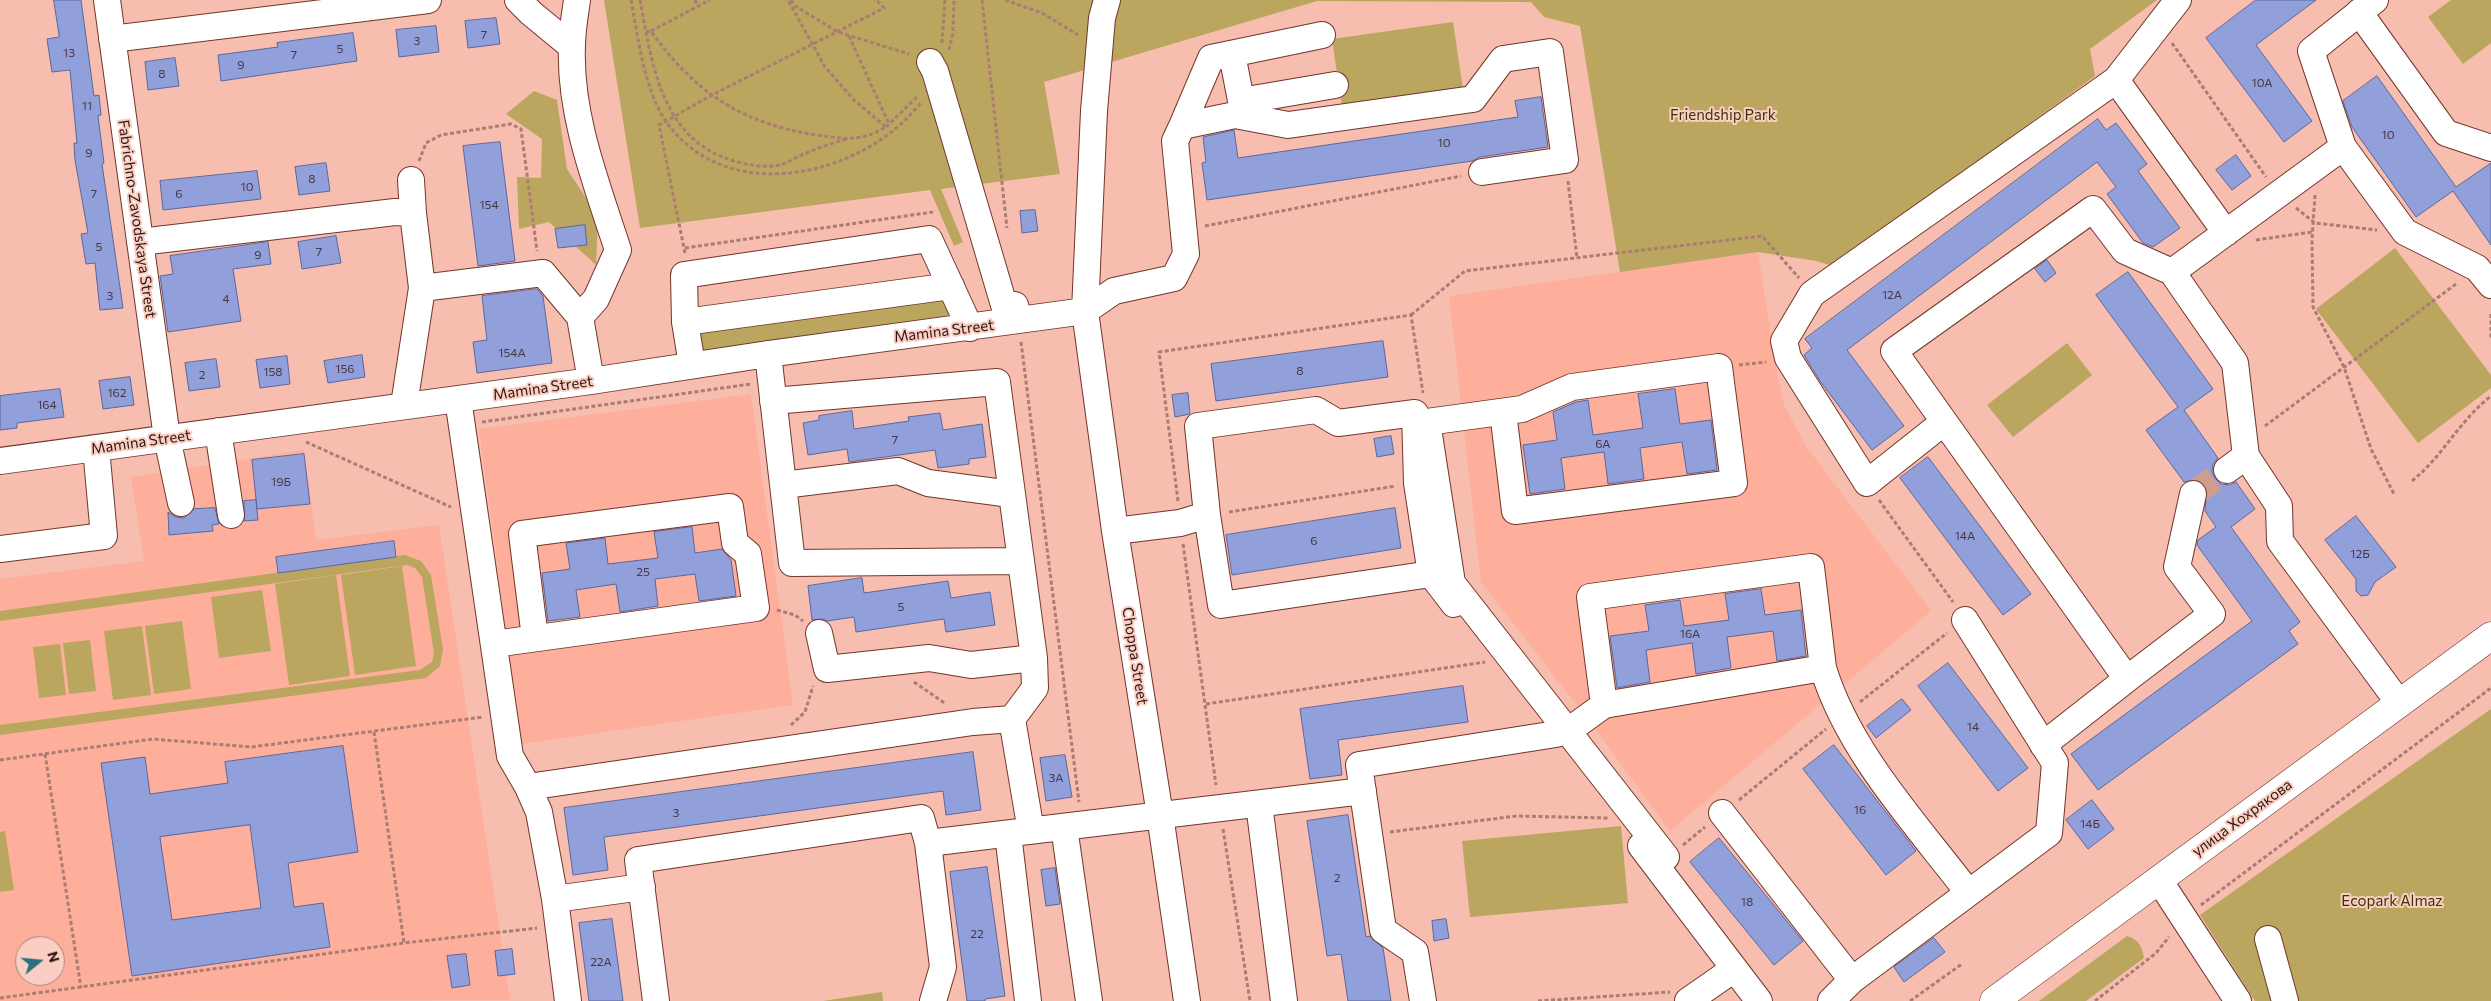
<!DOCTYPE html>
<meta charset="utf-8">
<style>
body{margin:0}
#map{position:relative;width:2491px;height:1001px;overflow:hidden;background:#f7bdaf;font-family:Commissioner,sans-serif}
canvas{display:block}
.north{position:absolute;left:15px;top:936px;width:50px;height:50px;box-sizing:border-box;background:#facec3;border:1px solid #a9847c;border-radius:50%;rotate:73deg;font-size:14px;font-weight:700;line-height:20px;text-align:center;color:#301611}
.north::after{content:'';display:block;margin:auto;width:18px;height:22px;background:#2b717f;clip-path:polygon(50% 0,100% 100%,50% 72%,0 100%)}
</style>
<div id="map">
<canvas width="2491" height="1001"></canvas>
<div class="north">N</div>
</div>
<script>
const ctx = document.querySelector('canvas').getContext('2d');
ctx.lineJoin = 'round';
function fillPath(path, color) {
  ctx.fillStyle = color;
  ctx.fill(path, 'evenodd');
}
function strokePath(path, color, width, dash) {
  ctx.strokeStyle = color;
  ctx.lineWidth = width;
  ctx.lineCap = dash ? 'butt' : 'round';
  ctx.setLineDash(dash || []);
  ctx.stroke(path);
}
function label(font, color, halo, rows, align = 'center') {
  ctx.font = font + ' Commissioner,sans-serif';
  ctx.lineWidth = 4;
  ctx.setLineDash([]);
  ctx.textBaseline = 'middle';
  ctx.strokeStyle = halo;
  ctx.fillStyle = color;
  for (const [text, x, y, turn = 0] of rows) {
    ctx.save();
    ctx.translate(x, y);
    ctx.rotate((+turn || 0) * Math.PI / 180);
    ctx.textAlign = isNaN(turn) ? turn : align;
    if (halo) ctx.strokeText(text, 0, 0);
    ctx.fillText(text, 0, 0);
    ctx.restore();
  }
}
fillPath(new Path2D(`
 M 1758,252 L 1775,361 L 1784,405 L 1806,446 L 1931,611 L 1670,831 L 1587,718 L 1481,582 L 1449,296 Z
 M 751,394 L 793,705 L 521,744 L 479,429 Z
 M 304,450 L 316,540 L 439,525 L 510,1000 L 0,1001 L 0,579 L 144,561 L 131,477 ZM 25,946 L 55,946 L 55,976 L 25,976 Z`), '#feaf9c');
fillPath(new Path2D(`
 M 604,0 L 2157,0 L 2090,49 L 2095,76 L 2000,145 L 1860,274 L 1816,261 L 1758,252 L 1620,272 L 1580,26 L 1544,17 L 1531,2 L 1317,1 L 1044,82 L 1060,174 L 941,189 L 963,242 L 954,246 L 930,190 L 640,228 Z
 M 2451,0 L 2491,0 L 2491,43 L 2463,64 L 2428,17 Z
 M 1453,22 L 1463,89 L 1342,107 L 1332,39 Z
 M 534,91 L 557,100 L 567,169 L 598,216 L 596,265 L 549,222 L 519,229 L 517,177 L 541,178 L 542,139 L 506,114 Z
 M 2395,248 L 2491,375 L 2491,388 L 2418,443 L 2316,309 Z
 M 945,295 L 949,312 L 946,319 L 709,353 L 703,350 L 695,329 Z
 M 2067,343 L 2092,375 L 2013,437 L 1987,405 Z
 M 405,555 L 421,561 L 431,575 L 443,649 L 440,666 L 426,678 L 0,735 L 0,725 L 420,670 L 432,662 L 434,653 L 422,577 L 415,568 L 407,565 L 0,621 L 0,611 Z
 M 402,566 L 416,666 L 355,675 L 341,575 Z
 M 336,575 L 350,676 L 289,685 L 275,584 Z
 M 262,590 L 271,651 L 219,658 L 211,597 Z
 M 182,621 L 191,689 L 154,694 L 145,626 Z
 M 142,626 L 151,695 L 113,700 L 104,631 Z
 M 90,640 L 96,691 L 69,694 L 63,643 Z
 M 60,644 L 66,695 L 39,698 L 33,647 Z
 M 2491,709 L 2491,1001 L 2255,1001 L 2200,915 Z
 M 1621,826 L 1628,903 L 1470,917 L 1462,841 Z
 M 5,831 L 14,890 L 0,892 L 0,832 Z
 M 2127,936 C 2139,940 2142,946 2144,958 L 2086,1001 L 2039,1001 Z
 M 882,992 L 883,1001 L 823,1001 Z`), '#bba65f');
const building = new Path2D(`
 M 54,0 L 81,0 L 94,96 L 99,95 L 101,115 L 98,116 L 104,163 L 102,164 L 123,308 L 100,310 L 95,263 L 86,264 L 81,234 L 88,233 L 75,160 L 74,143 L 77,143 L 70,70 L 52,72 L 47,39 L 59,37 Z
 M 2256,0 L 2316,0 L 2256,45 L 2312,121 L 2284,142 L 2206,38 Z
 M 496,18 L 500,44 L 468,48 L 465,21 Z
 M 436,26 L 439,52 L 399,57 L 396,30 Z
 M 353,33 L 357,61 L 221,81 L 218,55 L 278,47 L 277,43 Z
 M 175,58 L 179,86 L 148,90 L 145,62 Z
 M 2377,76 L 2456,187 L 2491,163 L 2491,245 L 2453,191 L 2416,217 L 2352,127 L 2343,101 Z
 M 1541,97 L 1548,147 L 1480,157 L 1472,161 L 1207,200 L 1202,163 L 1206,162 L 1203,137 L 1234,130 L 1238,158 L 1518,117 L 1515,101 Z
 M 2098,119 L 2106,130 L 2116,123 L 2147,164 L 2138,171 L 2180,228 L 2153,247 L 2143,243 L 2107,194 L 2116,187 L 2097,162 L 1847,350 L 1904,426 L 1872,450 L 1820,381 L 1804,355 L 1812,348 L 1805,339 Z
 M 500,142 L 515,261 L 478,266 L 463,146 Z
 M 2236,155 L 2251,176 L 2232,190 L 2216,170 Z
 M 326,163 L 330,191 L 299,195 L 295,167 Z
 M 257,171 L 261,199 L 163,210 L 160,181 Z
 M 1035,210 L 1038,231 L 1022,233 L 1020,211 Z
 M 585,225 L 587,245 L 558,248 L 555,229 Z
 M 336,236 L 341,263 L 302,269 L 298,242 Z
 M 268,242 L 271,264 L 233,269 L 241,321 L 168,332 L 160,276 L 173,274 L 170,256 Z
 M 2047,260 L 2056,273 L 2045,282 L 2035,269 Z
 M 2128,272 L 2213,389 L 2184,410 L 2218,458 L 2213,464 L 2212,471 L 2215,478 L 2221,484 L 2229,485 L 2236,482 L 2255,509 L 2231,527 L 2300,622 L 2289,631 L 2298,644 L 2098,790 L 2071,754 L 2252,621 L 2197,545 L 2198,540 L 2216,527 L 2205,511 L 2207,489 L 2203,483 L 2197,480 L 2184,482 L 2146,430 L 2178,407 L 2096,295 Z
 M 537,289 L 543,296 L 552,363 L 477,373 L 473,342 L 487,340 L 482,296 Z
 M 1383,341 L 1388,377 L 1216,401 L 1211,364 Z
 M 362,355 L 365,377 L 328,383 L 324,361 Z
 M 287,356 L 290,384 L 260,388 L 256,360 Z
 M 216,359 L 220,387 L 189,391 L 185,363 Z
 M 130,377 L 134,405 L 103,409 L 99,381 Z
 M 60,389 L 64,417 L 17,423 L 17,428 L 0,430 L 0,396 Z
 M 1675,389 L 1680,424 L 1711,420 L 1717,470 L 1687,474 L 1682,442 L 1640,448 L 1644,479 L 1608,484 L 1604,452 L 1561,458 L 1565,489 L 1530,494 L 1523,445 L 1557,440 L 1553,412 L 1576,402 L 1588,400 L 1593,435 L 1643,428 L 1638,394 Z
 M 1188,393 L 1190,414 L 1175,417 L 1172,395 Z
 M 852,411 L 854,429 L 909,421 L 908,417 L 940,413 L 943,430 L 982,424 L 986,457 L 969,459 L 969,464 L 938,468 L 935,450 L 849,462 L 847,449 L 808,455 L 803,423 L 819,420 L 819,416 Z
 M 1391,436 L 1394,454 L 1377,457 L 1374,439 Z
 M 304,454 L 310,504 L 257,509 L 252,460 Z
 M 1928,457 L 2031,594 L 2003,615 L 1900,478 Z
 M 256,500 L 258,520 L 244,521 L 244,501 Z
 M 215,508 L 219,524 L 212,525 L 213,531 L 169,535 L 168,512 L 176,517 L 184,518 L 194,509 Z
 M 1395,508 L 1401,548 L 1232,575 L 1226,535 Z
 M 2356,516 L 2396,567 L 2375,582 L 2368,595 L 2361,596 L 2356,591 L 2356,579 L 2325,540 Z
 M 692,527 L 695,553 L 722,549 L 731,560 L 736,596 L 699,601 L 695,574 L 655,579 L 658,606 L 620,612 L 616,584 L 576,590 L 580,617 L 548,621 L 542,573 L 570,569 L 566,543 L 605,538 L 608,564 L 658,558 L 654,532 Z
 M 394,541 L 396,557 L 278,573 L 276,557 Z
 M 862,578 L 864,593 L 948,581 L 951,598 L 990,592 L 995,625 L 946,632 L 944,619 L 856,632 L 854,617 L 827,621 L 823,619 L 812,620 L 808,586 Z
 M 1761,589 L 1765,615 L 1801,610 L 1806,656 L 1777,661 L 1773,631 L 1727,637 L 1731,668 L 1696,674 L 1692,643 L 1646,650 L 1650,682 L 1617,688 L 1610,636 L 1649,631 L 1645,605 L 1680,600 L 1684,626 L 1729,620 L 1725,594 Z
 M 1948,663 L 2028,768 L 1998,791 L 1918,686 Z
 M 1463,686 L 1468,722 L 1338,740 L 1342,775 L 1310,779 L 1300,709 Z
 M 1902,699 L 1911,710 L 1876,738 L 1867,726 Z
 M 1834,745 L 1916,851 L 1886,875 L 1803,769 Z
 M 343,746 L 358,852 L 288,863 L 294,907 L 323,903 L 330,947 L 132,976 L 101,763 L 145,757 L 150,794 L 228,783 L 225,762 ZM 250,825 L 261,908 L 172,920 L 160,837 Z
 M 973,752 L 981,810 L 946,815 L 943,791 L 604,837 L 608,870 L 573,875 L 564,808 Z
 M 1065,755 L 1072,797 L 1046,801 L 1040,758 Z
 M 2092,800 L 2114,829 L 2088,849 L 2066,820 Z
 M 1348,815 L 1366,937 L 1370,936 L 1383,948 L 1391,1001 L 1348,1001 L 1341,954 L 1327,956 L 1307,821 Z
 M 1719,838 L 1803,941 L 1774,965 L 1690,862 Z
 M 987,867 L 1005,996 L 985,999 L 985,1001 L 967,1001 L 950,872 Z
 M 1055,868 L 1060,904 L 1046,906 L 1041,870 Z
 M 612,919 L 623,1001 L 589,1001 L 579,923 Z
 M 1446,919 L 1449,938 L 1434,941 L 1432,921 Z
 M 1934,938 L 1945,952 L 1904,982 L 1894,967 Z
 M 512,949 L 515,974 L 498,976 L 495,951 Z
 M 466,954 L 470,985 L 452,988 L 447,956 Z`);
fillPath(building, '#919fda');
strokePath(building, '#5b679e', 1);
strokePath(new Path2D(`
 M 2193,494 L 2227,470`), '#cf9c8f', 26, [26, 13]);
const minor = new Path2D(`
 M 107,0 L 167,438 L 181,503
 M 518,0 L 531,13 L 571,46
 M 577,0 C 575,15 572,30 572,46 C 569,115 597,185 618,250 L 596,299 L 580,317 L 591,381
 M 1107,0 L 1102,18 L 1094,111 L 1085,311 L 1115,531 L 1160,815 L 1187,1001
 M 2359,12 L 2446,133 L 2491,148
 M 112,39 L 428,0
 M 1232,54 L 1244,116
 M 930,62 L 935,71 L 1004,305 L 1015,305 L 1016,309
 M 2116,80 L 2178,0
 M 1241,101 L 1335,85
 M 1182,126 L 1211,58 L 1322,35
 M 2343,147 L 2311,51 L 2375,0
 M 140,242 L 395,212 L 413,213
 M 2172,272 L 2343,147 L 2405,232 L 2477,268 L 2491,285
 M 422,288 L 543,273 L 580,317
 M 685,322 L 951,286
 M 768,354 L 792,563 L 1020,561
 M 692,365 L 685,322 L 684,275 L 929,239 L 970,328
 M 458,399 L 510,756 L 528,787 L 539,812 L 555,899 L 568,1001
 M 773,401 L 997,382 L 1034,658 L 1035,688 L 1012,719 L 1031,831
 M 404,405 L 422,288 L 413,213 L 411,180
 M 1503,412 L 1515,511 L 1734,483 L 1719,367 L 1572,387 L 1522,409 L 1427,422 L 1452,583 L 1666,857
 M 1944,422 L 1867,483 L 1788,358 L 1784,341 L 1812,294 L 2116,80 L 2226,233
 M 218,431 L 231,515
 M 0,461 L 591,381 L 768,354 L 1085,311 L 1114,291 L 1174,278 L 1186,254 L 1175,141 L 1182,126 L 1235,115 L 1288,125 L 1473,99 L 1503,59 L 1550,52 L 1565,160 L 1482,172
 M 2227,470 L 2246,456
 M 783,485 L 898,471 L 928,483 L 1011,494
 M 1207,515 L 1221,605 L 1431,574
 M 1115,531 L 1180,523 L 1207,515 L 1198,426 L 1316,410 L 1338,423 L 1415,413 L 1417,483 L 1431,574 L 1454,604
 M 0,549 L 104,536 L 96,448
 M 819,633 L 827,669 L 929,658 L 971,665 L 1034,658
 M 494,644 L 756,608 L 748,554 L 735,543 L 730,507 L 522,534 L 535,638
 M 2127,679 L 2212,614 L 2177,567 L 2193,494
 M 1604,705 L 1590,597 L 1811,567 L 1823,668
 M 2043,745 L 2127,679 L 1894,351 L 2093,209 L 2125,251 L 2172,272 L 2235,363 L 2246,456 L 2279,506 L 2280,541 L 2399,703
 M 528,787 L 973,722 L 1012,719
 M 1259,804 L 1284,1001
 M 1722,813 L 1852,980
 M 1064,827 L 1089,1001
 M 1008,834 L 1028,1001
 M 928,843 L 943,967 L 933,1001
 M 1641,846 L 1759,1001
 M 2159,880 L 2238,1001
 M 555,899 L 642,887
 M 2268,939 L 2285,1001
 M 656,1001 L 638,860 L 921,818 L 928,843 L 1363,791
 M 1423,1001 L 1415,952 L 1383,930 L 1359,765 L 1556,734 L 1568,731 L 1604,705 L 1823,668 C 1848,751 1916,824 1968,892
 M 1688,1001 L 1734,969
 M 1831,1001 L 1852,980 L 2049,833 L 2055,763 L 1965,620`);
const major = new Path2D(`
 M 1994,1001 L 2491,636`);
strokePath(minor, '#72362a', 28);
strokePath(major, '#72362a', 29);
strokePath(new Path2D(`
 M 631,0 C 638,37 644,88 665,120 C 719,200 836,182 901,124 C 908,118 915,109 922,102
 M 640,0 C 652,64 661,140 734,161 C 748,165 766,168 780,165 C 788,163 796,157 804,154 C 818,148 832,143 847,139
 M 695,0 L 698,6
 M 791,0 L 795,6 L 838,32 L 909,54
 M 982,0 L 1007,228
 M 1005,0 L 1042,13 L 1078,35
 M 651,31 L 710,0
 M 646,32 L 651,31 C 694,92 742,124 817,135 C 846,139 860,142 886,127 L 854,100 L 825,67 L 788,0
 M 849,36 L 889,124
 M 942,43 L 945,0
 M 2172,43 L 2266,177
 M 949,50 L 953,32 L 954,0
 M 886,127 L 918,96
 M 419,161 L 426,143 L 441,135 L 511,124 L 521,129 L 537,251
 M 1568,181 L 1577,258
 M 2315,195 L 2312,239 L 2313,307 L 2344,367 L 2371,449 L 2394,494
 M 2296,208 L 2315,223 L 2377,230
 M 1205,226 L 1461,176
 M 2256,240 L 2312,232
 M 685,248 L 933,212
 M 685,253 L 659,125 L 712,95 L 884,8 L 880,3 L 874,0
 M 2491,314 L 2491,339
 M 1411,315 L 1465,271 L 1762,236 L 1799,278
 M 1021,342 L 1079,802
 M 1739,365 L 1766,362
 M 482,422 L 751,384
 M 2265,426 L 2456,284
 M 306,442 L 451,507
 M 2412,481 C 2444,455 2458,422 2491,396
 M 1879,500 L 1953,602
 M 1178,501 L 1159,352 L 1411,315 L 1423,393
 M 1229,512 L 1396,486
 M 1183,544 L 1216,785
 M 777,610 L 795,615 L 803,621
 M 914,682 L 946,704
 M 1860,702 L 1947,633
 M 1206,704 L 1485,662
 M 791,725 L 805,712 L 813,686
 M 374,732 L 404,943
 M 45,754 L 81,988
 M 0,760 L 153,739 L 251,747 L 483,717
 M 1739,800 L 1826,729
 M 1223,829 L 1250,1001
 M 1390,832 L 1516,816 L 1608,818
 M 1683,845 L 1705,827
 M 2201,905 L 2491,688
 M 0,998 L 404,943 L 537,928
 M 1538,1001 L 1670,992
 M 1910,1001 L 1962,964
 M 2095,1001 L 2156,953 L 2169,937`), '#aa7c72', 3, [4, 2.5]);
strokePath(minor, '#fff', 26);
strokePath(major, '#fff', 28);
label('12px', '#483843', null, [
 ["7",484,35],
 ["3",417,41],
 ["5",340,49],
 ["13",69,53],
 ["7",294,55],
 ["9",241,65],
 ["8",162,74],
 ["10А",2262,83],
 ["11",87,106],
 ["10",2388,135],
 ["10",1444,143],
 ["9",89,153],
 ["8",312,179],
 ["10",247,187],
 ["7",94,194],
 ["6",179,194],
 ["154",489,205],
 ["5",99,247],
 ["7",319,252],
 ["9",258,255],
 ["12А",1892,295],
 ["3",110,296],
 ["4",226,299],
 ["154А",512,353],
 ["156",345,369],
 ["8",1300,371],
 ["158",273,372],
 ["2",202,375],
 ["162",117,393],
 ["164",47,405],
 ["7",895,440],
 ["6А",1603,444],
 ["19Б",281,482],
 ["14А",1965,536],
 ["6",1314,541],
 ["12Б",2360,554],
 ["25",643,572],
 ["5",901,607],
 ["16А",1690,634],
 ["14",1973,727],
 ["3А",1056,778],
 ["16",1860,810],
 ["3",676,813],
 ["14Б",2090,824],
 ["2",1337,878],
 ["18",1747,902],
 ["22",977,934],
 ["22А",601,962]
]);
label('15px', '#3d3206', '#facec3', [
 ["Friendship Park",1723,115],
 ["Ecopark Almaz",2392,901]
]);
label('15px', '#301611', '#facec3', [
 ["Fabrichno-Zavodskaya Street",137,219,82],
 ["Mamina Street",944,331,-7],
 ["Mamina Street",543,388,-8],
 ["Mamina Street",141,442,-8],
 ["Choppa Street",1135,656,81],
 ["улица Хохрякова",2242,818,-36]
]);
</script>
